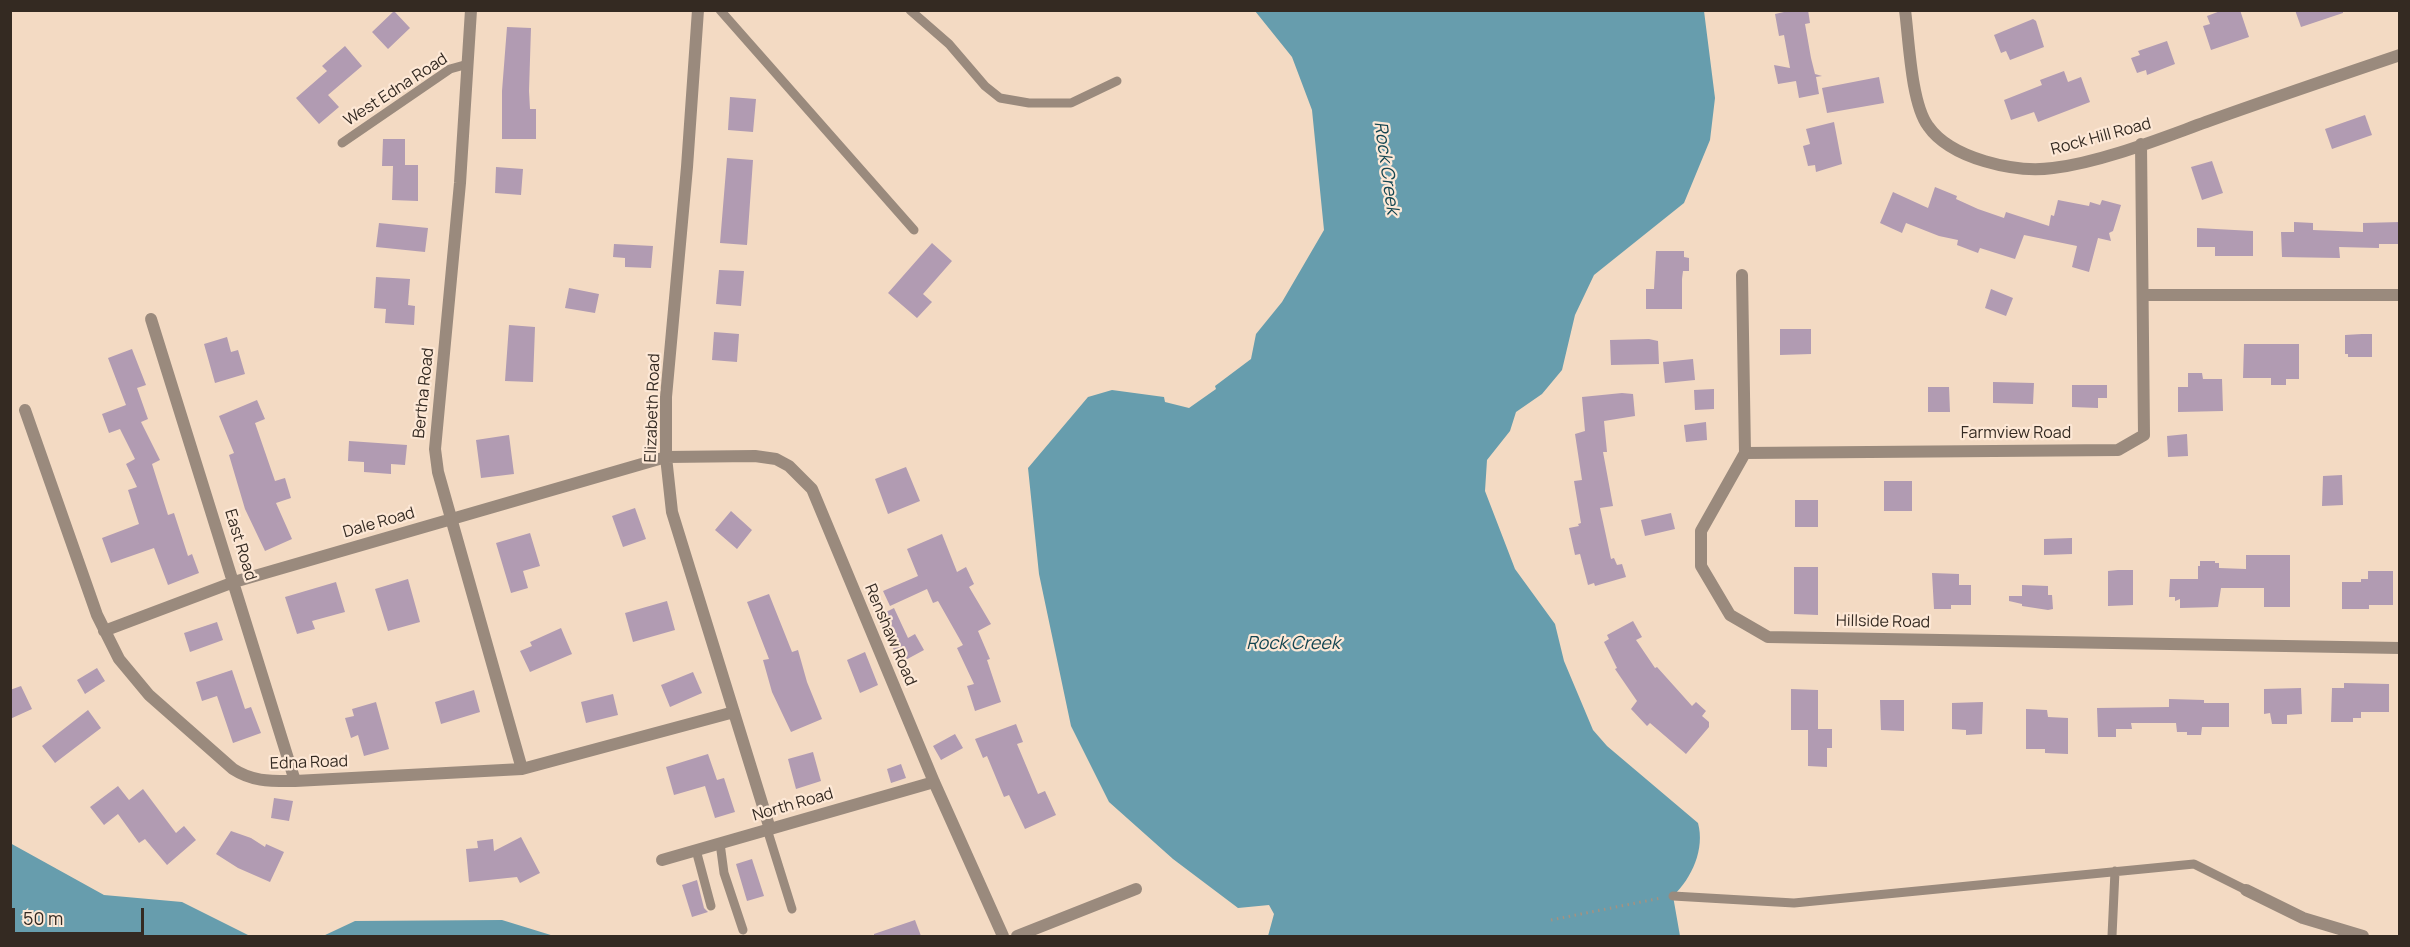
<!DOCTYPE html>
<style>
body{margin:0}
#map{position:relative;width:2410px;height:947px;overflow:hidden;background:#f3dac3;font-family:Manrope,sans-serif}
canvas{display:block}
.frame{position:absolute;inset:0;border:12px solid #342a22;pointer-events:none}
.scale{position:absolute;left:12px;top:908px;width:132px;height:27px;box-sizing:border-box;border:3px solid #342a22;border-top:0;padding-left:8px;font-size:18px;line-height:21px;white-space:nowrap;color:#342a22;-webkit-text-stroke:4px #fde8d6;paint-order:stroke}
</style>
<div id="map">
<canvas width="2410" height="947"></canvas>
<div class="frame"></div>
<div class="scale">50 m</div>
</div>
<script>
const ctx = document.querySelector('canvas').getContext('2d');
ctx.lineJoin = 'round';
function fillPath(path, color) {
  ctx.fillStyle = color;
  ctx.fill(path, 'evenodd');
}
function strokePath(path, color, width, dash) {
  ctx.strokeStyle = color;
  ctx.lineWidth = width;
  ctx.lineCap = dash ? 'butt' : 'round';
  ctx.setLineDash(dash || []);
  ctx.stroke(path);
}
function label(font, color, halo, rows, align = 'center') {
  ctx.font = font + ' Manrope,sans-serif';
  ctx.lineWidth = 4.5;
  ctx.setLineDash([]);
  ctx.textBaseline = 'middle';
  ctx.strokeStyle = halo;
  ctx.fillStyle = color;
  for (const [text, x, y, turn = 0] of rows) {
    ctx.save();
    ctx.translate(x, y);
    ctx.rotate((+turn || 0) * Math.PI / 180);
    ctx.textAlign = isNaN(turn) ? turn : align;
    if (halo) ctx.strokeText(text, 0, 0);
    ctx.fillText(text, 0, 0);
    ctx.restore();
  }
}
fillPath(new Path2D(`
 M 1255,11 L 1704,11 L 1715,98 L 1710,140 L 1684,203 L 1594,275 L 1575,315 L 1562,370 L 1542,394 L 1516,412 L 1510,431 L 1487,460 L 1485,491 L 1515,569 L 1555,624 L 1564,661 L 1593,730 L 1607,746 L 1698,823 C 1705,849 1692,878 1673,896 L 1680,936 L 1268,936 L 1274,914 L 1269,905 L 1238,908 L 1173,859 L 1109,802 L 1071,726 L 1039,574 L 1028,468 L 1088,397 L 1112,390 L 1164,397 L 1165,402 L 1189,408 L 1216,389 L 1215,386 L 1251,359 L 1256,334 L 1282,302 L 1324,230 L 1312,110 L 1292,57 Z
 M 10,843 L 104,895 L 182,902 L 250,936 L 11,936 Z
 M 502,920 L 554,936 L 323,936 L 355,921 Z`), '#679dad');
fillPath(new Path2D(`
 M 1793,10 L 1808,10 L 1810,23 L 1805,24 L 1811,58 L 1815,74 L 1822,76 L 1816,77 L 1819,94 L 1799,98 L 1796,81 L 1778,84 L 1774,65 L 1790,68 L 1784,35 L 1779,36 L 1775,14 Z
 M 2223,10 L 2240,10 L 2249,37 L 2211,50 L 2203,26 L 2210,24 L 2207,16 Z
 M 2295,10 L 2343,10 L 2343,13 L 2301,27 Z
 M 394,11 L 410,28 L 388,49 L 372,32 Z
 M 2033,19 L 2036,21 L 2044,47 L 2010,60 L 2006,51 L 2001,53 L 1994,35 Z
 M 507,27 L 531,28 L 529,91 L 530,109 L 536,109 L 536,139 L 502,139 L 502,91 Z
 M 2167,41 L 2175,64 L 2147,75 L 2146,70 L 2137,73 L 2131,58 L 2140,55 L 2138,51 Z
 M 345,46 L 362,66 L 328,95 L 339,107 L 319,124 L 296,98 L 327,71 L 322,66 Z
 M 2064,71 L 2068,82 L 2081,77 L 2090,102 L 2038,122 L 2034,112 L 2011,120 L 2004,100 L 2042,85 L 2040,80 Z
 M 1879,77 L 1884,103 L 1827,113 L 1822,88 Z
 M 730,97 L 756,99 L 753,132 L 728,130 Z
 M 2365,115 L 2372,135 L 2332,149 L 2325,129 Z
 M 1834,122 L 1842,164 L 1816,172 L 1815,165 L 1808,166 L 1803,146 L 1810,144 L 1806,129 Z
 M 383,139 L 405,139 L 405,165 L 418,165 L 418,201 L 392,200 L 393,166 L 382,166 Z
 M 727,158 L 753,160 L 747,245 L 720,243 Z
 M 2212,161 L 2223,193 L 2202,200 L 2191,167 Z
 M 496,167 L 523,169 L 521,195 L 495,193 Z
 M 1935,187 L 1957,196 L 1956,199 L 1978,209 L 2004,218 L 2006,212 L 2049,226 L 2051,215 L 2054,216 L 2058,200 L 2089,206 L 2090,202 L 2100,205 L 2102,200 L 2121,205 L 2113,231 L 2109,233 L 2111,241 L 2098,238 L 2089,272 L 2072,267 L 2077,246 L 2024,235 L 2015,259 L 1980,248 L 1978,253 L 1957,245 L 1958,240 L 1939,236 L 1906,223 L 1902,233 L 1880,223 L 1893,192 L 1928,208 Z
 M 2294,222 L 2313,223 L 2313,230 L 2363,232 L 2363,223 L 2400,222 L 2400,244 L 2379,244 L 2379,248 L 2339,247 L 2340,258 L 2282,257 L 2281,232 L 2294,232 Z
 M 379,223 L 428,228 L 425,252 L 376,247 Z
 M 2197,228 L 2253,231 L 2253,256 L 2215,256 L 2215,247 L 2197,247 Z
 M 932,243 L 952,261 L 923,294 L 932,302 L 917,318 L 888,293 Z
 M 614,244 L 653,246 L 651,268 L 625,267 L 625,258 L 613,257 Z
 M 1656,251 L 1684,251 L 1684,257 L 1689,258 L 1689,271 L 1683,271 L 1682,279 L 1682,309 L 1646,309 L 1646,289 L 1654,289 Z
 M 719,270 L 744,271 L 741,306 L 716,304 Z
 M 376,277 L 410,279 L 408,305 L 415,306 L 414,325 L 385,323 L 386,309 L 374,308 Z
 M 569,288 L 599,294 L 595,313 L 565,308 Z
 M 1991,289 L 2013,298 L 2006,316 L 1985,308 Z
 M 509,325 L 535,327 L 533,382 L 505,381 Z
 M 1780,329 L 1811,329 L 1811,354 L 1780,355 Z
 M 714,332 L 739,334 L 737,362 L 712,360 Z
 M 2362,334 L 2372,334 L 2372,357 L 2348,357 L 2348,354 L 2345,354 L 2345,335 Z
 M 227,337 L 231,352 L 238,350 L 245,374 L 215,383 L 204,344 Z
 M 1649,339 L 1658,341 L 1659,364 L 1611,365 L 1610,340 Z
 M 2244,344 L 2299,344 L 2299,379 L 2286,379 L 2286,385 L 2271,385 L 2271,378 L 2243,378 Z
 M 132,349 L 146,385 L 137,388 L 148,419 L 141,422 L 160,460 L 152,464 L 168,515 L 174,513 L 188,556 L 192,554 L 199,573 L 168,585 L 154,548 L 111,563 L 102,538 L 139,524 L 128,490 L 137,487 L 126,464 L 135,459 L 120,429 L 109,433 L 102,414 L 126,405 L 108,358 Z
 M 1693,359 L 1695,380 L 1665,383 L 1663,362 Z
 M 2188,373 L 2202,373 L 2203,379 L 2222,379 L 2223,411 L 2178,412 L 2178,387 L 2188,387 Z
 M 1993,382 L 2034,383 L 2033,404 L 1993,403 Z
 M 2072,385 L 2107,385 L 2107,398 L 2098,398 L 2098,408 L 2072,407 Z
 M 1928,387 L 1949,387 L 1950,412 L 1928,412 Z
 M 1714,389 L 1714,409 L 1695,410 L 1694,390 Z
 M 1622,393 L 1633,394 L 1635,416 L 1604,421 L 1607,452 L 1603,452 L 1613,506 L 1600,508 L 1611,559 L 1614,558 L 1617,565 L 1622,564 L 1626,577 L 1595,586 L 1594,583 L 1588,585 L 1580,554 L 1575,555 L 1569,528 L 1579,526 L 1578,524 L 1581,523 L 1574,481 L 1582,480 L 1575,434 L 1585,431 L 1582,397 Z
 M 257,400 L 265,419 L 255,423 L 275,481 L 285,478 L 291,498 L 276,503 L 292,539 L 265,551 L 245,509 L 229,455 L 234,453 L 219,416 Z
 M 1706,422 L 1707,440 L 1686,442 L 1684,425 Z
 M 2187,434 L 2188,456 L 2168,457 L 2167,436 Z
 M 509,435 L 514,474 L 481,478 L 476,440 Z
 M 349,441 L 407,445 L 405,465 L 391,464 L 391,474 L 364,472 L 364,462 L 348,461 Z
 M 906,467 L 920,501 L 888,514 L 875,479 Z
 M 2342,475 L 2343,505 L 2322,506 L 2323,476 Z
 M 1884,481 L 1912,481 L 1912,511 L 1884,511 Z
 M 1795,500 L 1818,500 L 1818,527 L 1795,527 Z
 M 635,508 L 646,539 L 623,547 L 612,516 Z
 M 731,511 L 752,530 L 737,549 L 715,530 Z
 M 1671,513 L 1675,529 L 1645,536 L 1641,520 Z
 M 530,533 L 540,566 L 523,571 L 528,588 L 511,593 L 496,543 Z
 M 942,534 L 957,572 L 966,567 L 974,584 L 969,587 L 991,624 L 978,631 L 990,659 L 987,660 L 1001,702 L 975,711 L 967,686 L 974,684 L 957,648 L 963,645 L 938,601 L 933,603 L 927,589 L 890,606 L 883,591 L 918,576 L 907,549 Z
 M 2072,538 L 2072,554 L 2044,555 L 2044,539 Z
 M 2246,555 L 2290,555 L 2290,607 L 2264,607 L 2264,588 L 2221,588 L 2218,607 L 2180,608 L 2180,599 L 2175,601 L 2175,597 L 2169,597 L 2170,579 L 2198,579 L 2198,566 L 2200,566 L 2200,561 L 2215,561 L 2215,563 L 2219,563 L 2219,568 L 2246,569 Z
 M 1794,567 L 1818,567 L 1818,615 L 1794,614 Z
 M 2118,570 L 2133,570 L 2133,605 L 2108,606 L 2108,571 Z
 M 2368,571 L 2393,571 L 2393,605 L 2369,605 L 2369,609 L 2342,609 L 2342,582 L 2361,582 L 2361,579 L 2368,579 Z
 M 1932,573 L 1959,574 L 1959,585 L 1971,585 L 1971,605 L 1951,605 L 1951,609 L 1934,609 Z
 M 408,579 L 420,622 L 388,631 L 375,589 Z
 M 336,582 L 345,612 L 312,621 L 315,629 L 297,634 L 285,597 Z
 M 2022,585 L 2048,586 L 2048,595 L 2052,595 L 2053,609 L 2048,610 L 2022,606 L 2022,604 L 2009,601 L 2009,596 L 2022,596 Z
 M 769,594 L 792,652 L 798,650 L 807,682 L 822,719 L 791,732 L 772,692 L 763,660 L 769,659 L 747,602 Z
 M 667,601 L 675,630 L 633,642 L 625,613 Z
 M 894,608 L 908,638 L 915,634 L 924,650 L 900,663 L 878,616 Z
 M 1633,621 L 1642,637 L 1636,640 L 1655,668 L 1657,667 L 1692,706 L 1696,702 L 1706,711 L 1702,716 L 1709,722 L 1709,727 L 1686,754 L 1650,723 L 1647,726 L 1631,709 L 1637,701 L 1615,669 L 1617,668 L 1604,642 L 1609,639 L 1607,635 Z
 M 217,622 L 223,640 L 190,652 L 184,633 Z
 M 561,628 L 572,654 L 530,672 L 520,651 L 532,646 L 530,642 Z
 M 865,652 L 878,685 L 860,693 L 847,660 Z
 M 97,668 L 105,681 L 85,694 L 77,680 Z
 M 232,670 L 245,709 L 251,707 L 261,733 L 233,743 L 217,696 L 202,701 L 196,682 Z
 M 693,672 L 702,693 L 670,707 L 661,685 Z
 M 2344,683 L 2389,684 L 2389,712 L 2361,712 L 2361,718 L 2353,718 L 2353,722 L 2331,722 L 2332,688 L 2344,688 Z
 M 21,686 L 32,709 L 10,719 L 10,690 Z
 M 2301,688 L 2302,714 L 2287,715 L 2287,724 L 2272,724 L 2270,713 L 2264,714 L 2264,689 Z
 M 1791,689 L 1818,690 L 1818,729 L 1832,729 L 1832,748 L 1827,748 L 1827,767 L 1808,766 L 1808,730 L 1791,730 Z
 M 474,690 L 480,712 L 441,724 L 435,702 Z
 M 613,694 L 618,715 L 586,723 L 581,702 Z
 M 2169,699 L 2204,700 L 2204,703 L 2229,703 L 2229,727 L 2202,727 L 2201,735 L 2187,735 L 2187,732 L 2177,732 L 2176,723 L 2131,723 L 2132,729 L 2116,729 L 2116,737 L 2098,737 L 2097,708 L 2169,707 Z
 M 1880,700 L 1904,700 L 1904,731 L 1881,730 Z
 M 376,702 L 389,749 L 364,756 L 358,735 L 351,738 L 345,718 L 354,716 L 352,709 Z
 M 1983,702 L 1982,734 L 1966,735 L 1966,730 L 1952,729 L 1952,703 Z
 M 2026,709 L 2047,710 L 2048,717 L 2068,718 L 2068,754 L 2045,753 L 2045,749 L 2026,749 Z
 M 88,710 L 101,728 L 55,763 L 42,746 Z
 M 1016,724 L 1023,742 L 1017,744 L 1038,794 L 1045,791 L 1056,815 L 1025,829 L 1009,795 L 1004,797 L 987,756 L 983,758 L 975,739 Z
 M 955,734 L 963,748 L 941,760 L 933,746 Z
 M 813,752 L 821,781 L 796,789 L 788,759 Z
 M 708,754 L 717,780 L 724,778 L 735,812 L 715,818 L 705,786 L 674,795 L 666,767 Z
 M 901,764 L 906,778 L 891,783 L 887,769 Z
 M 118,786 L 129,800 L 143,789 L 176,833 L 184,826 L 196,840 L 167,865 L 145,839 L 139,843 L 118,814 L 104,825 L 90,807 Z
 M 274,798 L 293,801 L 289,821 L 271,818 Z
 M 231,831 L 251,838 L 265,847 L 266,844 L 284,852 L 270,882 L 238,868 L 216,854 Z
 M 521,837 L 540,873 L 520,883 L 517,877 L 469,882 L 466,849 L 478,848 L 477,841 L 493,839 L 494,851 Z
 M 752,859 L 764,896 L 747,901 L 736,864 Z
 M 697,880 L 704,908 L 708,912 L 692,917 L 682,885 Z
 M 915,920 L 921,936 L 874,936 L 874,934 Z`), '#b19bb2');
strokePath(new Path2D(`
 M 1551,920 L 1661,898`), '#a59281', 3, [1.5, 4.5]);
strokePath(new Path2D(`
 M 720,10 L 914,230
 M 910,10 L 949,44 L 985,86 L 1000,98 L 1029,103 L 1071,103 L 1117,81
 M 342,143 L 450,69 L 468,64
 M 767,829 L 792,909
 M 720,843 L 724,873 L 743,930
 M 696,850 L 711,906
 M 1673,896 L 1794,903 L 2194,864 L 2246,890
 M 2112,936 L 2115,871`), '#9a8a7d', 9);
strokePath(new Path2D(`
 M 471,10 L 460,183 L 435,449 L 438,472 L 522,769
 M 698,10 L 687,167 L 666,397 L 666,457 L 672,512 L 770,829
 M 1905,10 C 1909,40 1911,103 1928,126 C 1951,159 2015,173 2053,168 C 2102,162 2159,139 2206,122 C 2270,99 2335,77 2400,55
 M 1742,275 L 1745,453 L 1701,531 L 1701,566 L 1730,615 L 1768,637 L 2400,648
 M 2144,295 L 2400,295
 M 151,319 L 295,781
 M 25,410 L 97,615 L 119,659 L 149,695 L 233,769 C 253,782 271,781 295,781 L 522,769 L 734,712
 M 1745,453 L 2118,450 L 2144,435 L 2141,144
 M 104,631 L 234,582 L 666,457 L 755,456 L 776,459 L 789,466 L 812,489 L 934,782 L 1003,936
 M 662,860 L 934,782
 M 2246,890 L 2303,918 L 2363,936
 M 1017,936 L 1136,889`), '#9a8a7d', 12);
label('16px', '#342a22', '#fde8d6', [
 ["West Edna Road",396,90,-33],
 ["Rock Hill Road",2101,137,-15],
 ["Bertha Road",424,393,-84],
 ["Elizabeth Road",653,408,-88],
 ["Farmview Road",2016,434],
 ["Dale Road",379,523,-16],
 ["East Road",240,545,73],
 ["Hillside Road",1883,622,1],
 ["Renshaw Road",890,635,67],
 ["Edna Road",309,763,-2],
 ["North Road",793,805,-16]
]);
label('italic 18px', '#134551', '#fde8d6', [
 ["Rock Creek",1386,168,82],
 ["Rock Creek",1293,644]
]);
</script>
